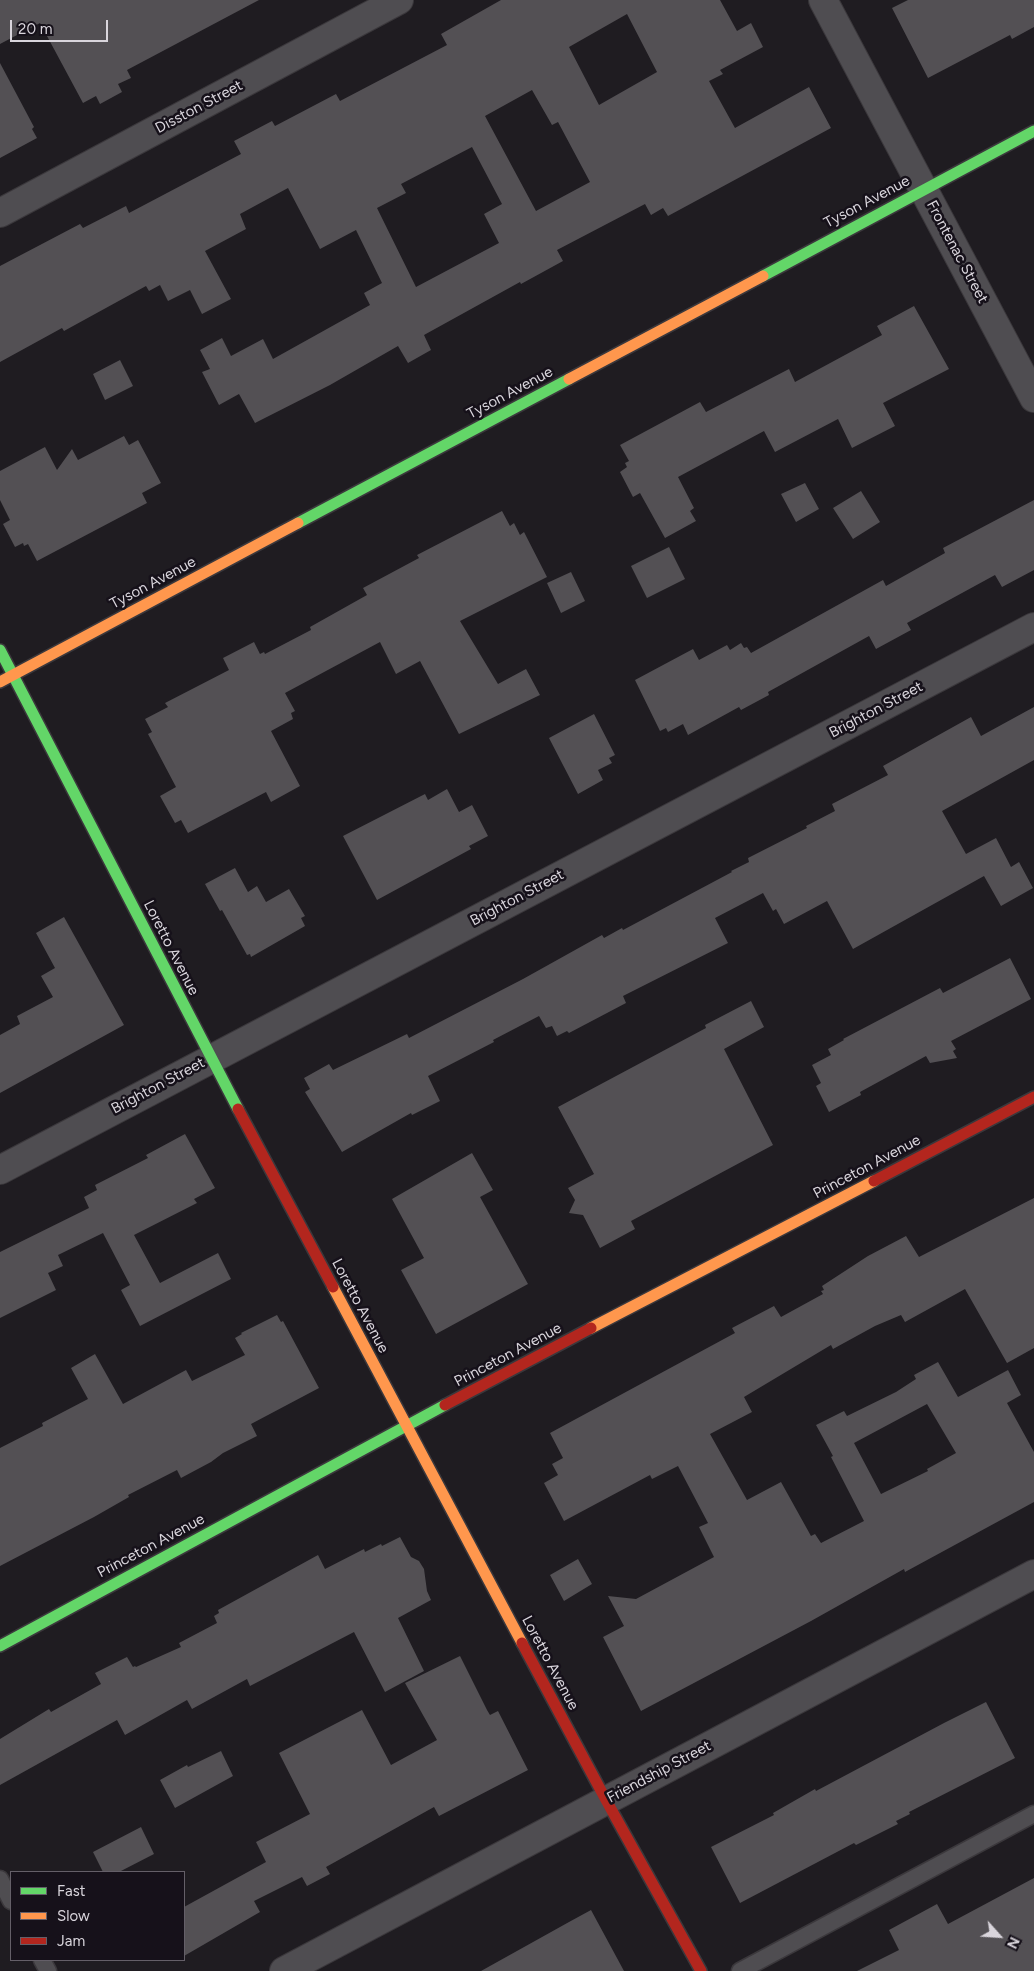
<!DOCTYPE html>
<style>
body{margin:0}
#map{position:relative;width:1034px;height:1971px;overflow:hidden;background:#1f1c21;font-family:Figtree,sans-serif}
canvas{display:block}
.legend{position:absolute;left:10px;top:1871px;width:175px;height:90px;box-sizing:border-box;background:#16111a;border:1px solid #645f68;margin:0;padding:6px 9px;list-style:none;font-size:15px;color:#d9d5dc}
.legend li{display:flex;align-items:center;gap:10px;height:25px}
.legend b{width:25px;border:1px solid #645f68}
.north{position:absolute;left:974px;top:1911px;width:50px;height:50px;-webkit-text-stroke:4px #16111a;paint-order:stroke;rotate:116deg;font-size:14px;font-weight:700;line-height:20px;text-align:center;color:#d9d5dc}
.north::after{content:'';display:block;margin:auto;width:18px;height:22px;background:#d9d5dc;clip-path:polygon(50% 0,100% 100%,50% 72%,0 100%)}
.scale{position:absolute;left:10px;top:20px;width:98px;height:22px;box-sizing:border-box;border:2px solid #d9d5dc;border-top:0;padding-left:6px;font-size:15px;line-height:18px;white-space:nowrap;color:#d9d5dc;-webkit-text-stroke:4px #16111a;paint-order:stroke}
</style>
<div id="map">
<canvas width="1034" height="1971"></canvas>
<ul class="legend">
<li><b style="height:6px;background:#63d668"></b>Fast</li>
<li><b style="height:6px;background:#ff974d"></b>Slow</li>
<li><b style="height:6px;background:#b3261e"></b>Jam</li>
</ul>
<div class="north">N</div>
<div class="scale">20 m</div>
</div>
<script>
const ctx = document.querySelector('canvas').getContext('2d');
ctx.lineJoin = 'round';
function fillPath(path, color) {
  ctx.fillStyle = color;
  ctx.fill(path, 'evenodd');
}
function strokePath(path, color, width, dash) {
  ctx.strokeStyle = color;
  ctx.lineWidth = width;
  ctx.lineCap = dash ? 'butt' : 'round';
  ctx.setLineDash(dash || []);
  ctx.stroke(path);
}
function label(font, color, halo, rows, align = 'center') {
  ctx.font = font + ' Figtree,sans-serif';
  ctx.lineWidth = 5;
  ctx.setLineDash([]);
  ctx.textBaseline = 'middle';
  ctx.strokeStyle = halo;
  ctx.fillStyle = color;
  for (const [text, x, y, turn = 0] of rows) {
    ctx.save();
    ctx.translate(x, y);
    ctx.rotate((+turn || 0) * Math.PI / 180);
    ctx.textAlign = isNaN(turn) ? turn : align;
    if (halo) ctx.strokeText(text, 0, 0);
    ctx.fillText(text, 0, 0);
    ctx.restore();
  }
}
fillPath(new Path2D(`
 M 0,0 L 259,0 L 127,70 L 131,78 L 118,84 L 122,92 L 100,104 L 96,96 L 83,103 L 40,23 L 0,44 Z
 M 501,0 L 720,0 L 737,31 L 751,23 L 763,47 L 720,70 L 723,74 L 709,81 L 735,128 L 809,87 L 831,128 L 668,216 L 663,208 L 651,215 L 645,204 L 557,250 L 563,261 L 521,284 L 520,282 L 424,335 L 431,350 L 408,363 L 398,346 L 330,385 L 255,423 L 239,394 L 219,405 L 202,372 L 210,369 L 200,350 L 222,338 L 231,356 L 263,339 L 273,359 L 370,305 L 364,293 L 382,283 L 356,230 L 320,249 L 288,188 L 240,214 L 246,229 L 205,251 L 231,299 L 202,314 L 190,290 L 168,301 L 160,285 L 149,291 L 146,286 L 64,331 L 62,328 L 0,362 L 0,266 L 80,224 L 83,228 L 126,206 L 129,213 L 241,154 L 234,141 L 272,121 L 275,126 L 336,94 L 340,101 L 447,45 L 441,34 ZM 627,14 L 657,72 L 599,105 L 569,47 ZM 532,90 L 552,125 L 558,122 L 590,182 L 536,211 L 485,116 ZM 472,147 L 502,204 L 484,214 L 499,243 L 416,287 L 377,208 L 406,193 L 401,184 Z
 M 908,0 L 1034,0 L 1034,27 L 1012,39 L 1010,35 L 928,78 L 892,8 Z
 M 0,63 L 34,127 L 32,129 L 37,138 L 0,158 Z
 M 914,306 L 949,369 L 883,403 L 895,426 L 852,448 L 838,419 L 775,452 L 764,431 L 678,477 L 694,508 L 690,511 L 696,521 L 665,538 L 640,493 L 633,497 L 620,472 L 627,467 L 625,463 L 629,461 L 620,445 L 700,402 L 706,412 L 789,369 L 795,382 L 882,335 L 877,326 Z
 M 120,360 L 133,386 L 105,400 L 93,374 Z
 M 124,436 L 129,445 L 138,440 L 161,483 L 142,493 L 147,503 L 37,561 L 28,544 L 24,546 L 23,543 L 15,547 L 3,524 L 10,520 L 0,500 L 0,471 L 45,447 L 57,470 L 72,449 L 78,460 Z
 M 805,483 L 819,509 L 796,522 L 781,494 Z
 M 861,491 L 880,522 L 853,539 L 833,508 Z
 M 1034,500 L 1034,570 L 1002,587 L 995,575 L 907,623 L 911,630 L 876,649 L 869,636 L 768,692 L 769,695 L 741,710 L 739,707 L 688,735 L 683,724 L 668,732 L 666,728 L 660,731 L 635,680 L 693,649 L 699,660 L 727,645 L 730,650 L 741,643 L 744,648 L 747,647 L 751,653 L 883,580 L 886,586 L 945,553 L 943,548 Z
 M 502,511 L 510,526 L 514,523 L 520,535 L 524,532 L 547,577 L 460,621 L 498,684 L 526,669 L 540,695 L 459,734 L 420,661 L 396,674 L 380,642 L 285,693 L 295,711 L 291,713 L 293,719 L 271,731 L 300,786 L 271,802 L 266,792 L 188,833 L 181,820 L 175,823 L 160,796 L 176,787 L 148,734 L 152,732 L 145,719 L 168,707 L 165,703 L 229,670 L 223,658 L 254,642 L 260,654 L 264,652 L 265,654 L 311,630 L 310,627 L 367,595 L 363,588 L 419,558 L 417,555 Z
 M 669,547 L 685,579 L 647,598 L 631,566 Z
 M 571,572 L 585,601 L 561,613 L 547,583 Z
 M 1034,707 L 1034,760 L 942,811 L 966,854 L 996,838 L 1011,867 L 1019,862 L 1033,888 L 1001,906 L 984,876 L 853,949 L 827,901 L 784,924 L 776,909 L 773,911 L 763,893 L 715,918 L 728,943 L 623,996 L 626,1003 L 569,1033 L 567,1031 L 557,1036 L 552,1026 L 546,1028 L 539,1016 L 493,1040 L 494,1042 L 428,1076 L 440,1101 L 412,1115 L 411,1113 L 342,1152 L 305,1092 L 310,1089 L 304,1078 L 329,1064 L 333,1070 L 407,1034 L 409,1038 L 523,979 L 602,935 L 604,938 L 622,928 L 623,930 L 732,872 L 731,871 L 749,862 L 748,858 L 807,828 L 806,826 L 835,811 L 832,804 L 888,775 L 883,766 L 971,717 L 981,736 Z
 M 594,714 L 615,755 L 609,758 L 612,763 L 598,770 L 603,780 L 578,794 L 549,738 Z
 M 447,789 L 459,812 L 472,805 L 488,836 L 469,846 L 471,849 L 377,900 L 343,836 L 425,794 L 428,800 Z
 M 235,868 L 248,892 L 257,886 L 266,902 L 289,889 L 305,916 L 301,918 L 305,926 L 251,957 L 250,954 L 247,955 L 222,910 L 220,911 L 205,884 Z
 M 64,917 L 124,1025 L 0,1093 L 0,1035 L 20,1024 L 17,1016 L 53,997 L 41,976 L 55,968 L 36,933 Z
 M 1010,958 L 1031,999 L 951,1041 L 956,1049 L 953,1051 L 957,1058 L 930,1063 L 926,1056 L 860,1092 L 861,1095 L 829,1112 L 816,1086 L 821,1083 L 812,1065 L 831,1055 L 828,1049 L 844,1040 L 843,1039 L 940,988 L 943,993 Z
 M 751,1001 L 764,1027 L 724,1049 L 773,1145 L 631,1221 L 635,1229 L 600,1248 L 583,1215 L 569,1213 L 575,1200 L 568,1188 L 594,1174 L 558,1107 L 706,1028 L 705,1025 Z
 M 185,1134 L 215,1188 L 194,1199 L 197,1203 L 134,1235 L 160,1283 L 218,1253 L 231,1279 L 140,1326 L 121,1290 L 130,1285 L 103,1233 L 58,1255 L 63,1266 L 48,1273 L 56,1290 L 0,1318 L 0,1252 L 89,1208 L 84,1197 L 97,1190 L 95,1185 L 148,1158 L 146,1155 Z
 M 472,1153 L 493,1190 L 480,1197 L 528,1284 L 436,1334 L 401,1270 L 424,1258 L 392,1199 Z
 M 1034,1198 L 1034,1348 L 1007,1363 L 965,1289 L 905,1322 L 901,1315 L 875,1326 L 833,1349 L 831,1345 L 744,1397 L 752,1412 L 710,1434 L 747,1500 L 781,1482 L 811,1536 L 815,1534 L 821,1543 L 864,1521 L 831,1457 L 833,1456 L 816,1425 L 844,1411 L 847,1416 L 896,1392 L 916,1379 L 914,1375 L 938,1362 L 958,1397 L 1008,1370 L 1021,1395 L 1007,1403 L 1034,1452 L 1034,1502 L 905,1572 L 904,1569 L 811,1621 L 641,1711 L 603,1637 L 624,1626 L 608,1596 L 636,1599 L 714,1557 L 699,1527 L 708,1523 L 678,1466 L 652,1479 L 650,1475 L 564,1521 L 544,1483 L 558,1475 L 552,1464 L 563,1458 L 550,1433 L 735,1333 L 732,1328 L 774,1306 L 781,1317 L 823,1294 L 821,1291 L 824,1290 L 822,1286 L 868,1256 L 906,1236 L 919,1257 ZM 927,1404 L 956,1453 L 927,1469 L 928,1471 L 881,1494 L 854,1443 Z
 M 277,1315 L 281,1322 L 283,1321 L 319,1388 L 251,1424 L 257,1436 L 223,1453 L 211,1462 L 181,1478 L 177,1470 L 128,1495 L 129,1497 L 94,1517 L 0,1566 L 0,1448 L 43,1426 L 42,1423 L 88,1399 L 71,1368 L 95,1354 L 123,1404 L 186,1370 L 192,1381 L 245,1355 L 235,1338 L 242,1334 L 241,1333 Z
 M 400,1537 L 411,1557 L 419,1561 L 424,1569 L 427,1591 L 431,1600 L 398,1618 L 424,1671 L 385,1692 L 354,1632 L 250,1686 L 247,1679 L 192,1709 L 187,1700 L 125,1735 L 117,1720 L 0,1785 L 0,1739 L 49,1709 L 51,1712 L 101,1684 L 95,1673 L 127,1657 L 133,1667 L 135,1666 L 136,1667 L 181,1647 L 179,1643 L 217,1623 L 214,1616 L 219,1613 L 218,1610 L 318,1555 L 325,1569 L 364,1549 L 365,1552 L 381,1544 L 382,1546 Z
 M 578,1559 L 592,1584 L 564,1601 L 550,1575 Z
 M 460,1656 L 487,1710 L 490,1715 L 498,1711 L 528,1770 L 439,1816 L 434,1807 L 326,1867 L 330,1874 L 307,1886 L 302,1877 L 254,1901 L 260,1912 L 184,1956 L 184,1907 L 266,1862 L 256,1842 L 310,1814 L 279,1753 L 362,1710 L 391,1765 L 437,1740 L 405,1683 Z
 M 986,1702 L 1015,1758 L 909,1812 L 910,1814 L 896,1821 L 898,1824 L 856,1845 L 854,1843 L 740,1903 L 711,1847 L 774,1815 L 773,1813 L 815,1789 L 816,1791 L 944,1723 Z
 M 221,1751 L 233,1776 L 175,1808 L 160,1780 L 187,1765 L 188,1767 Z
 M 141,1827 L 154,1854 L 119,1872 L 103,1872 L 93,1852 Z
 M 1034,1878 L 1034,1971 L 857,1971 L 899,1950 L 889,1930 L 937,1904 L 948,1924 Z
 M 591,1910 L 624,1971 L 481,1971 L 569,1922 Z`), '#535054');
const lane = new Path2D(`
 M 0,1879 L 11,1901
 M 42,1960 L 48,1971
 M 740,1971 L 1034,1814`);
const street = new Path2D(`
 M 823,0 L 1034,398
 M 0,213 L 399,0
 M 0,1170 L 1034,627
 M 284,1971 L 1034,1574`);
const fast = new Path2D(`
 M 763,276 L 1034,131
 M 298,523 L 569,379
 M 0,650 L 238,1109
 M 0,1646 L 445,1405`);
const slow = new Path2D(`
 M 569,379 L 763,276
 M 0,682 L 298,523
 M 333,1287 L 522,1643
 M 591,1328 L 874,1181`);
const jam = new Path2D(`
 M 238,1109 L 333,1287
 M 874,1181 L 1034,1097
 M 445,1405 L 591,1328
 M 522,1643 L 606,1800 L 701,1971`);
strokePath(lane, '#3b383c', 19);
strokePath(street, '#3b383c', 30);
strokePath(fast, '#3b383c', 14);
strokePath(slow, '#3b383c', 14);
strokePath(jam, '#3b383c', 14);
strokePath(lane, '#4f4d51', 16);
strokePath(street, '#4f4d51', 28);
strokePath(fast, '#63d668', 11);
strokePath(slow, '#ff974d', 11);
strokePath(jam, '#b3261e', 11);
label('15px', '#d9d5dc', '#16111a', [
 ["Disston Street",199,107,-28],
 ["Tyson Avenue",867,202,-28],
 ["Frontenac Street",957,252,62],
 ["Tyson Avenue",510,393,-28],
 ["Tyson Avenue",153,583,-28],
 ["Brighton Street",876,710,-28],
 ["Brighton Street",517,898,-28],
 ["Loretto Avenue",171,948,63],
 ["Brighton Street",158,1086,-28],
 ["Princeton Avenue",867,1167,-28],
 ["Loretto Avenue",360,1306,62],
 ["Princeton Avenue",508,1355,-28],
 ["Princeton Avenue",151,1546,-28],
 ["Loretto Avenue",550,1663,62],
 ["Friendship Street",659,1772,-28]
]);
</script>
